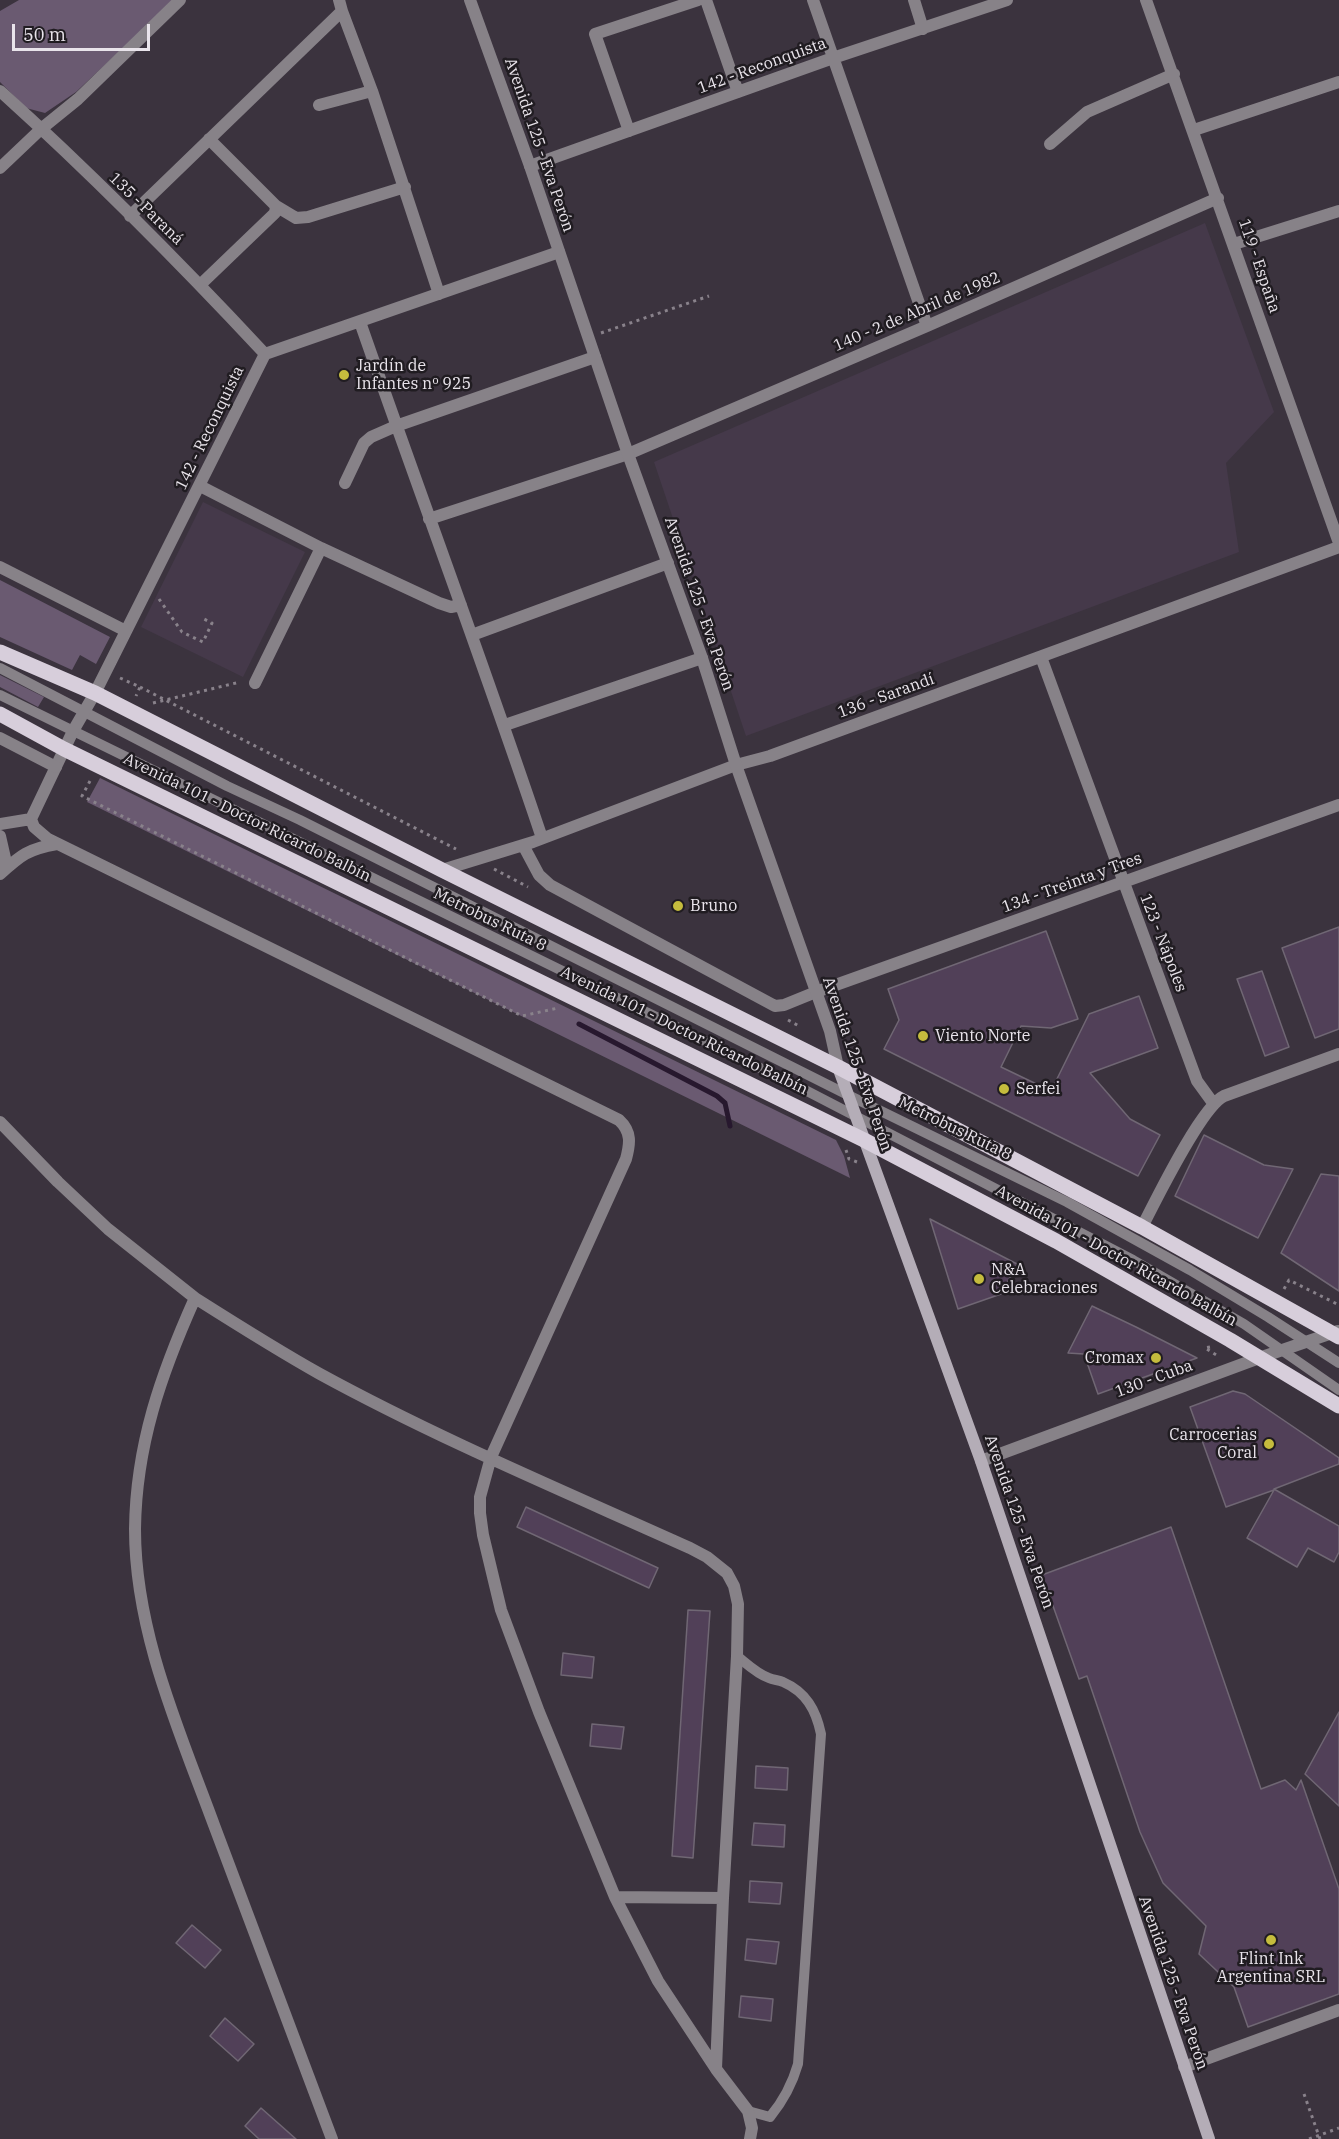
<!DOCTYPE html>
<meta charset="utf-8">
<style>
body{margin:0}
#map{position:relative;width:1339px;height:2139px;overflow:hidden;background:#3b333e;font-family:"IBM Plex Serif",serif}
canvas{display:block}
.scale{position:absolute;left:12px;top:24px;width:138px;height:27px;box-sizing:border-box;border:3px solid #e9e4eb;border-top:0;padding-left:8px;font-size:18px;line-height:21px;white-space:nowrap;color:#e9e4eb;-webkit-text-stroke:4px #201c21;paint-order:stroke}
</style>
<div id="map">
<canvas width="1339" height="2139"></canvas>
<div class="scale">50 m</div>
</div>
<script>
const ctx = document.querySelector('canvas').getContext('2d');
ctx.lineJoin = 'round';
function fillPath(path, color) {
  ctx.fillStyle = color;
  ctx.fill(path, 'evenodd');
}
function strokePath(path, color, width, dash) {
  ctx.strokeStyle = color;
  ctx.lineWidth = width;
  ctx.lineCap = dash ? 'butt' : 'round';
  ctx.setLineDash(dash || []);
  ctx.stroke(path);
}
function label(font, color, halo, rows, align = 'center') {
  ctx.font = font + ' "IBM Plex Serif",serif';
  ctx.lineWidth = 5;
  ctx.setLineDash([]);
  ctx.textBaseline = 'middle';
  ctx.strokeStyle = halo;
  ctx.fillStyle = color;
  for (const [text, x, y, turn = 0] of rows) {
    ctx.save();
    ctx.translate(x, y);
    ctx.rotate((+turn || 0) * Math.PI / 180);
    ctx.textAlign = isNaN(turn) ? turn : align;
    if (halo) ctx.strokeText(text, 0, 0);
    ctx.fillText(text, 0, 0);
    ctx.restore();
  }
}
fillPath(new Path2D(`
 M 1205,223 L 1274,412 L 1226,463 L 1239,552 L 746,736 L 654,462 Z
 M 203,502 L 305,552 L 243,677 L 141,627 Z`), '#45394a');
fillPath(new Path2D(`
 M 19,0 L 174,0 L 76,92 L 45,113 L 26,108 L 0,82 L 0,11 Z
 M 0,580 L 110,637 L 96,664 L 80,655 L 72,670 L 0,637 Z
 M 0,675 L 44,697 L 38,707 L 0,687 Z
 M 100,778 L 836,1140 L 844,1156 L 850,1178 L 87,802 Z`), '#6a5a71');
strokePath(new Path2D(`
 M 579,1024 L 717,1096 L 725,1103 L 730,1126`), '#27182e', 5);
const building = new Path2D(`
 M 1339,927 L 1339,1029 L 1315,1038 L 1282,948 Z
 M 1046,931 L 1078,1019 L 1051,1028 L 1021,1026 L 1001,1067 L 1051,1091 L 1089,1014 L 1139,996 L 1158,1048 L 1090,1073 L 1130,1119 L 1160,1135 L 1138,1176 L 884,1049 L 899,1020 L 888,989 Z
 M 1262,971 L 1289,1047 L 1265,1056 L 1237,979 Z
 M 1204,1135 L 1264,1165 L 1293,1169 L 1258,1238 L 1175,1196 Z
 M 1321,1174 L 1339,1176 L 1339,1291 L 1281,1253 Z
 M 930,1219 L 1017,1264 L 1001,1294 L 958,1309 Z
 M 1092,1306 L 1136,1327 L 1197,1358 L 1098,1394 L 1084,1354 L 1068,1353 Z
 M 1233,1391 L 1245,1394 L 1339,1458 L 1339,1464 L 1274,1489 L 1339,1526 L 1339,1552 L 1334,1562 L 1308,1548 L 1297,1567 L 1247,1538 L 1274,1490 L 1226,1507 L 1190,1407 Z
 M 526,1507 L 658,1568 L 649,1588 L 517,1527 Z
 M 1171,1527 L 1261,1789 L 1285,1780 L 1296,1790 L 1301,1780 L 1339,1889 L 1339,1994 L 1248,2027 L 1234,1987 L 1199,1954 L 1206,1926 L 1163,1883 L 1140,1832 L 1087,1676 L 1079,1679 L 1042,1575 Z
 M 688,1610 L 710,1611 L 693,1858 L 672,1856 Z
 M 563,1653 L 594,1657 L 592,1678 L 561,1675 Z
 M 1339,1712 L 1339,1806 L 1305,1774 Z
 M 592,1724 L 624,1727 L 621,1749 L 590,1746 Z
 M 756,1766 L 788,1768 L 787,1790 L 755,1788 Z
 M 754,1823 L 785,1825 L 784,1847 L 752,1845 Z
 M 750,1881 L 782,1883 L 780,1904 L 749,1902 Z
 M 192,1925 L 221,1950 L 205,1968 L 176,1943 Z
 M 747,1939 L 779,1942 L 776,1964 L 745,1960 Z
 M 741,1996 L 773,1999 L 771,2021 L 739,2017 Z
 M 225,2018 L 254,2044 L 238,2061 L 210,2036 Z
 M 261,2108 L 296,2139 L 259,2139 L 245,2126 Z`);
fillPath(building, '#514058');
strokePath(building, '#706774', 1.5);
strokePath(new Path2D(`
 M 601,333 L 709,296
 M 159,599 L 182,632 L 203,642 L 212,623 L 204,619
 M 120,678 L 140,687 L 136,696
 M 140,687 L 456,849
 M 153,703 L 240,682
 M 90,781 L 82,796 L 522,1016 L 558,1008
 M 494,869 L 528,887
 M 788,1020 L 799,1026
 M 846,1150 L 849,1159 L 857,1162
 M 1284,1289 L 1289,1280 L 1339,1305
 M 1210,1347 L 1205,1348 L 1218,1356
 M 1304,2094 L 1320,2139
 M 1309,2139 L 1339,2128`), '#89828b', 3, [3, 4.5]);
strokePath(new Path2D(`
 M 0,668 L 227,786 L 300,820 L 846,1094 L 1067,1202 L 1190,1270 L 1268,1317 L 1339,1363
 M 0,695 L 807,1091 L 1133,1260 L 1244,1324 L 1339,1390
 M 737,1656 C 747,1664 757,1674 769,1678 C 773,1680 779,1680 783,1682 C 806,1692 816,1710 821,1734 L 798,2064 C 792,2085 784,2100 770,2117 L 748,2111`), '#878288', 10);
strokePath(new Path2D(`
 M 706,0 L 738,92
 M 813,0 L 927,326
 M 914,0 L 923,29
 M 1146,0 L 1339,543
 M 342,11 L 372,91 L 439,294
 M 0,91 C 92,174 180,263 265,354
 M 319,105 L 372,91
 M 1194,130 L 1339,82
 M 629,131 L 595,34 L 698,0
 M 209,139 L 276,206 L 296,218 L 308,217 L 405,187
 M 1050,144 L 1087,112 L 1174,74
 M 530,166 L 833,58 L 1007,0
 M 0,168 L 41,129 L 78,99 L 180,0
 M 130,216 L 342,11 L 339,0
 M 1234,244 L 1339,211
 M 200,285 L 275,213 L 276,206
 M 360,322 C 420,494 484,665 542,838
 M 345,483 L 364,443 L 371,437 L 396,426 L 595,357
 M 200,486 L 321,548 L 439,603 L 451,607 L 461,605
 M 429,519 L 628,454 L 927,326 L 1218,198
 M 0,567 L 126,631
 M 472,635 L 668,563
 M 1041,657 L 1197,1081 L 1213,1103
 M 255,683 L 321,548
 M 505,725 L 702,658
 M 31,819 L 73,731 L 95,693 L 265,354 L 559,252
 M 0,824 L 31,819 L 34,827 L 48,839 L 619,1120 C 632,1132 630,1144 626,1159 L 491,1457 L 480,1497 L 480,1513 L 483,1535 L 501,1610 L 539,1712 L 615,1897 L 658,1981 L 716,2069 L 748,2111 L 752,2128 L 750,2139
 M 0,836 L 5,858 L 1,872
 M 523,845 L 539,875 L 550,885 L 775,1006 L 784,1005 L 816,992 L 1339,805
 M 442,870 L 533,842 L 736,765 L 770,756 L 1339,547
 M 0,874 C 21,855 28,849 57,844
 M 0,1122 L 58,1182 L 108,1229 L 195,1298
 M 1142,1227 C 1156,1200 1201,1107 1224,1096 L 1339,1054
 M 981,1461 L 1259,1358 L 1338,1331
 M 615,1897 L 723,1898
 M 1184,2067 L 1339,2010
 M 332,2139 C 293,2034 253,1930 214,1825 C 179,1730 135,1632 135,1529 C 136,1445 161,1374 195,1298 C 236,1324 277,1350 320,1374 C 439,1439 566,1492 690,1548 L 707,1557 L 727,1573 L 734,1586 L 738,1604 L 737,1656 L 723,1898 L 716,2069`), '#878288', 12);
strokePath(new Path2D(`
 M 470,0 L 530,166 L 628,454 L 702,658 L 736,765 L 830,1031 L 838,1067
 M 0,738 L 56,767`), '#878288', 12);
strokePath(new Path2D(`
 M 838,1067 L 981,1461 L 1209,2139`), '#b4adb7', 12);
strokePath(new Path2D(`
 M 0,652 L 95,693 L 442,870 L 838,1067 L 1142,1227 L 1339,1337
 M 0,714 L 64,749 L 864,1140 L 1056,1241 L 1230,1340 L 1339,1406`), '#d7cedb', 15);
for (const [x, y, r, color] of [
 [344,375,6,"#c5bc3d"],
 [678,906,6,"#c5bc3d"],
 [923,1036,6,"#c5bc3d"],
 [1004,1089,6,"#c5bc3d"],
 [979,1279,6,"#c5bc3d"],
 [1156,1358,6,"#c5bc3d"],
 [1269,1444,6,"#c5bc3d"],
 [1271,1940,6,"#c5bc3d"]
]) {
  const dot = new Path2D();
  dot.arc(x, y, r, 0, 2 * Math.PI);
  ctx.fillStyle = color;
  ctx.fill(dot);
  strokePath(dot, '#201c21', 2);
}
label('16px', '#e9e4eb', '#201c21', [
 ["142 - Reconquista",762,66,-20],
 ["Avenida 125 - Eva Perón",539,145,71],
 ["135 - Paraná",146,209,44],
 ["119 - España",1259,266,71],
 ["140 - 2 de Abril de 1982",917,312,-23],
 ["142 - Reconquista",210,428,-64],
 ["Avenida 125 - Eva Perón",699,604,71],
 ["136 - Sarandí",886,696,-20],
 ["Avenida 101 - Doctor Ricardo Balbín",247,818,26],
 ["134 - Treinta y Tres",1072,883,-20],
 ["Metrobus Ruta 8",490,920,26],
 ["123 - Nápoles",1163,943,69],
 ["Avenida 101 - Doctor Ricardo Balbín",684,1031,26],
 ["Avenida 125 - Eva Perón",857,1064,71],
 ["Metrobus Ruta 8",955,1129,26],
 ["Avenida 101 - Doctor Ricardo Balbín",1116,1256,29],
 ["130 - Cuba",1154,1379,-20],
 ["Avenida 125 - Eva Perón",1019,1522,71],
 ["Avenida 125 - Eva Perón",1173,1983,71]
]);
label('16px', '#e9e4eb', '#201c21', [
 ["Jardín de",356,366],
 ["Infantes nº 925",356,384],
 ["Bruno",690,906],
 ["Viento Norte",935,1036],
 ["Serfei",1016,1089],
 ["N&A",991,1270],
 ["Celebraciones",991,1288],
 ["Cromax",1144,1358,"right"],
 ["Carrocerias",1257,1435,"right"],
 ["Coral",1257,1453,"right"],
 ["Flint Ink",1271,1959,"center"],
 ["Argentina SRL",1271,1977,"center"]
], 'left');
</script>
